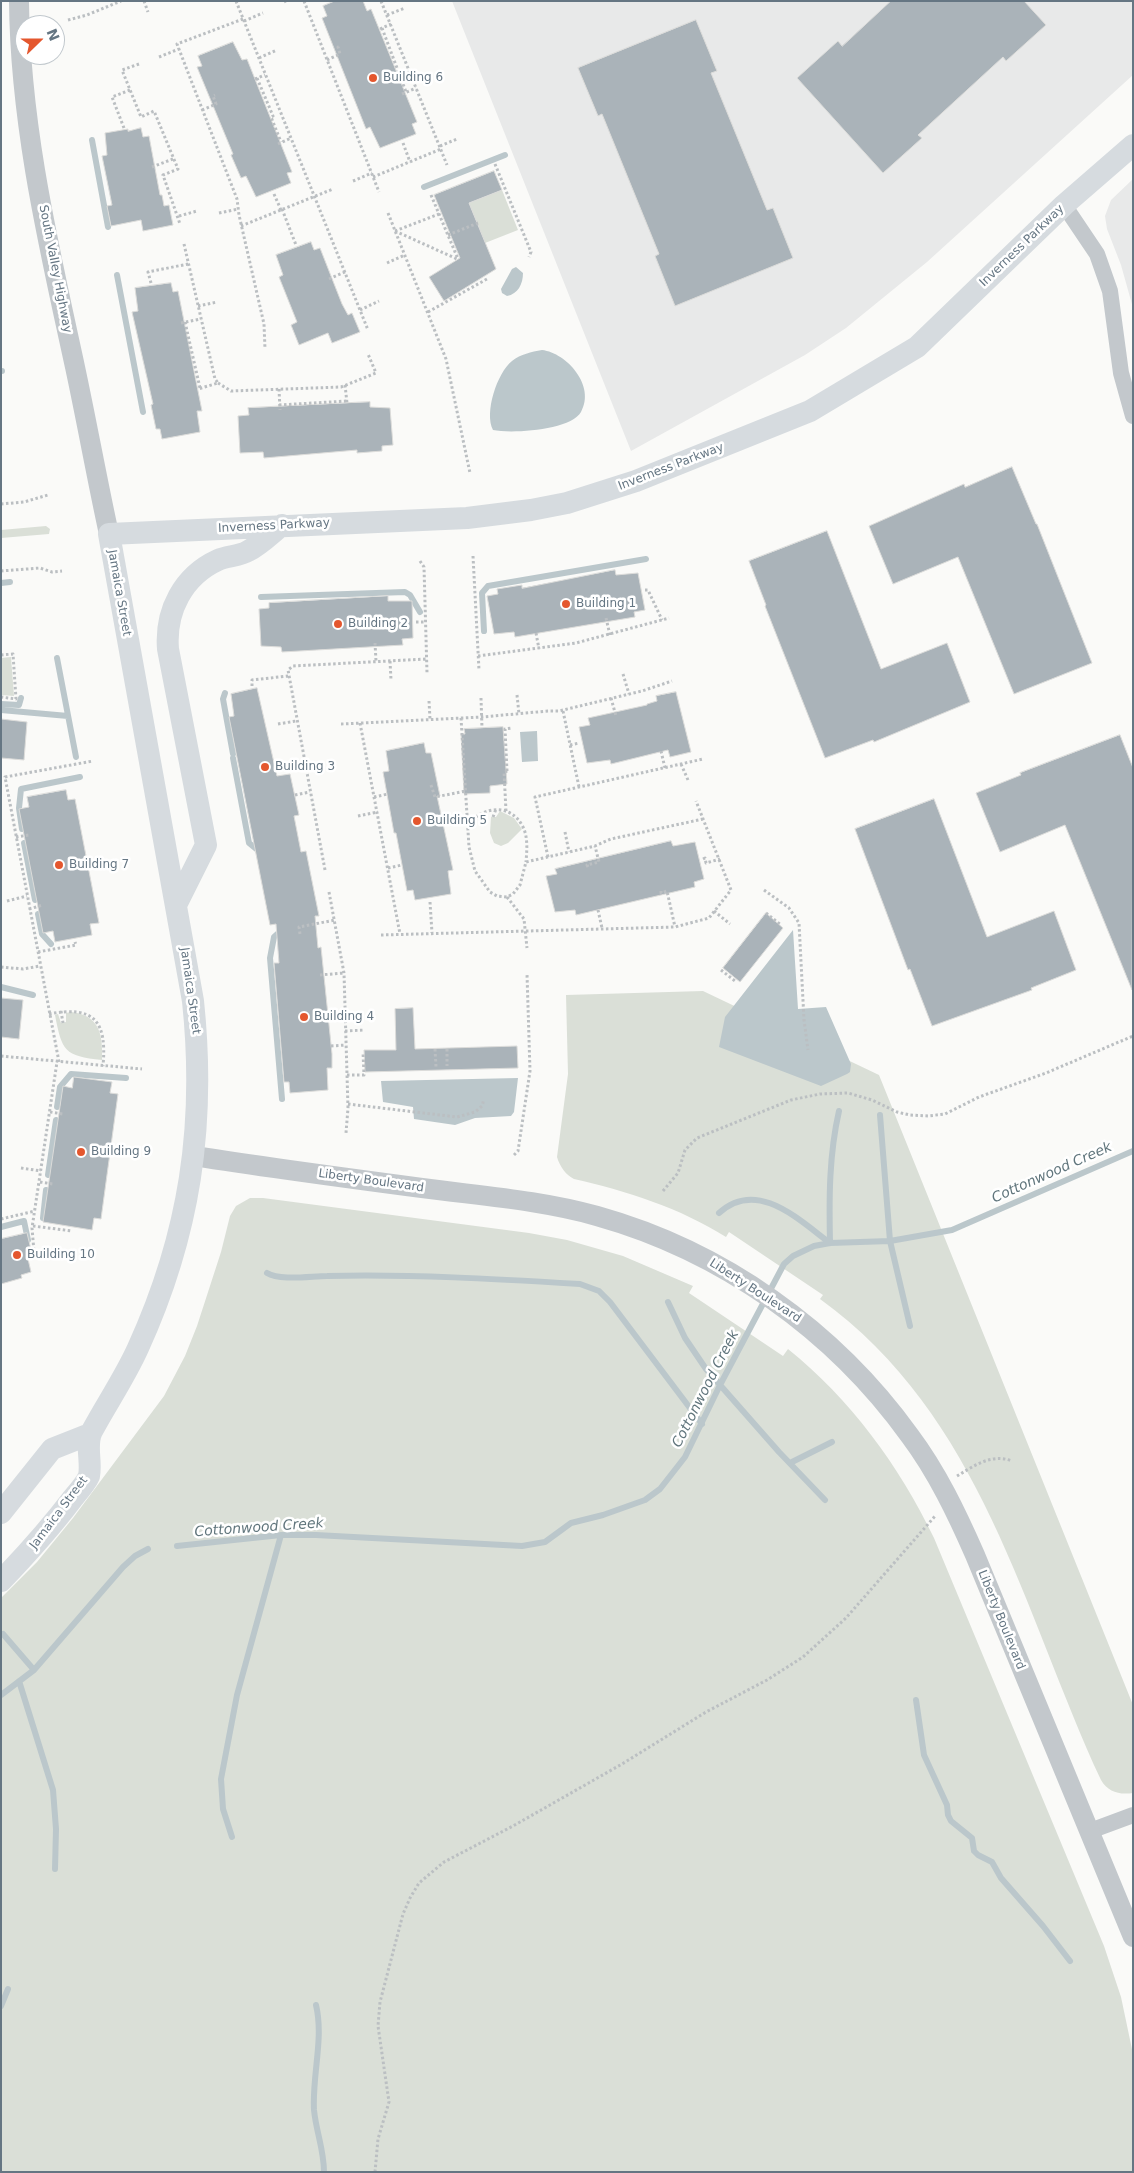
<!DOCTYPE html>
<style>
body{margin:0}
#map{position:relative;width:1134px;height:2173px;overflow:hidden;background:#fafaf8;font-family:"DejaVu Sans",sans-serif}
canvas{display:block}
.frame{position:absolute;inset:0;border:2px solid #657683;pointer-events:none}
.north{position:absolute;left:15px;top:15px;width:50px;height:50px;box-sizing:border-box;background:#fff;border:1px solid #c1c8cd;border-radius:50%;rotate:68deg;font-size:14px;font-weight:700;line-height:20px;text-align:center;color:#657683}
.north::after{content:'';display:block;margin:auto;width:18px;height:22px;background:#e4572e;clip-path:polygon(50% 0,100% 100%,50% 72%,0 100%)}
</style>
<div id="map">
<canvas width="1134" height="2173"></canvas>
<div class="frame"></div>
<div class="north">N</div>
</div>
<script>
const ctx = document.querySelector('canvas').getContext('2d');
ctx.lineJoin = 'round';
function fillPath(path, color) {
  ctx.fillStyle = color;
  ctx.fill(path, 'evenodd');
}
function strokePath(path, color, width, dash) {
  ctx.strokeStyle = color;
  ctx.lineWidth = width;
  ctx.lineCap = dash ? 'butt' : 'round';
  ctx.setLineDash(dash || []);
  ctx.stroke(path);
}
function label(font, color, halo, rows, align = 'center') {
  ctx.font = font + ' "DejaVu Sans",sans-serif';
  ctx.lineWidth = 5;
  ctx.setLineDash([]);
  ctx.textBaseline = 'middle';
  ctx.strokeStyle = halo;
  ctx.fillStyle = color;
  for (const [text, x, y, turn = 0] of rows) {
    ctx.save();
    ctx.translate(x, y);
    ctx.rotate((+turn || 0) * Math.PI / 180);
    ctx.textAlign = isNaN(turn) ? turn : align;
    if (halo) ctx.strokeText(text, 0, 0);
    ctx.fillText(text, 0, 0);
    ctx.restore();
  }
}
fillPath(new Path2D(`
 M 452,1 L 1133,1 L 1133,75 L 927,262 L 846,328 L 805,355 L 631,451 Z
 M 1133,179 L 1133,308 L 1121,265 L 1107,229 L 1105,216 L 1111,200 Z`), '#e8e9e9');
fillPath(new Path2D(`
 M 502,190 L 518,230 L 485,243 L 469,203 Z
 M 46,526 L 50,529 L 49,534 L 1,538 L 1,530 Z
 M 11,657 L 14,696 L 1,695 L 1,658 Z
 M 500,811 L 514,818 L 522,829 L 508,843 L 501,846 L 494,843 L 490,833 L 491,817 L 496,817 Z
 M 703,991 L 879,1075 L 1133,1705 L 1133,1793 C 1119,1795 1108,1792 1101,1780 C 1022,1609 982,1416 820,1299 L 823,1295 L 729,1232 L 726,1237 C 680,1208 627,1191 574,1179 C 566,1175 560,1167 557,1157 L 568,1074 L 566,995 Z
 M 71,1012 C 100,1015 103,1035 102,1060 C 64,1056 62,1051 55,1015 L 58,1014 L 61,1023 L 66,1022 L 66,1013 Z
 M 250,1198 L 263,1198 L 529,1233 L 567,1240 L 623,1256 L 693,1286 L 689,1293 L 783,1356 L 788,1349 C 850,1399 899,1465 934,1538 L 1104,1946 L 1121,1997 L 1133,2054 L 1133,2172 L 1,2172 L 1,1598 L 37,1562 L 73,1518 L 164,1396 L 185,1356 L 197,1326 L 221,1252 L 230,1216 L 236,1206 Z`), '#dadfd7');
fillPath(new Path2D(`
 M 516,267 L 523,273 C 523,284 518,294 507,296 L 502,293 L 501,289 L 512,269 Z
 M 542,350 C 567,353 596,386 581,412 C 571,430 512,434 493,430 C 484,413 497,373 512,361 C 521,354 531,352 542,350 Z
 M 537,731 L 538,761 L 522,762 L 520,732 Z
 M 793,930 L 798,1009 L 826,1007 L 851,1064 L 850,1072 L 847,1074 L 821,1086 L 719,1047 L 725,1017 Z
 M 518,1078 L 514,1112 L 511,1116 L 475,1118 L 455,1125 L 414,1119 L 413,1107 L 383,1102 L 381,1081 Z`), '#bbc7cb');
strokePath(new Path2D(`
 M 92,140 L 108,227
 M 424,187 L 505,155
 M 117,275 L 143,412
 M 1,371 L 2,371
 M 1,583 L 10,582
 M 261,597 L 405,592 L 410,595 L 420,612
 M 484,631 L 482,593 L 488,586 L 646,559
 M 57,658 L 76,757
 M 225,693 L 223,699 L 233,754
 M 1,704 L 19,705 L 21,698
 M 1,710 L 68,716
 M 233,758 L 249,843 L 260,852
 M 22,829 L 19,808 L 21,789 L 80,777
 M 24,843 L 35,900
 M 38,914 L 42,934 L 51,944
 M 1,987 L 33,995
 M 282,1099 L 270,958 L 274,937 L 283,929
 M 57,1107 L 60,1087 L 71,1074 L 126,1078
 M 880,1115 L 890,1241 L 910,1326
 M 48,1175 L 56,1120
 M 719,1213 C 757,1178 799,1220 830,1243
 M 43,1218 L 46,1190
 M 1,1227 L 24,1221 L 28,1240
 M 830,1243 C 829,1198 829,1155 839,1111
 M 267,1273 C 280,1281 311,1276 327,1276 C 412,1274 496,1279 580,1284 L 599,1291 L 610,1302 L 702,1424
 M 668,1302 L 685,1338 L 706,1369 L 779,1452 L 825,1500
 M 790,1463 L 832,1442
 M 177,1546 L 281,1535 L 316,1535 L 522,1546 L 545,1542 L 571,1523 L 603,1515 L 645,1500 L 660,1489 L 685,1457 L 720,1385 L 784,1264 L 793,1256 L 814,1246 L 830,1243 L 890,1241 L 952,1230 L 1133,1151
 M 3,1634 L 34,1670
 M 19,1681 L 53,1790 L 56,1829 L 55,1869
 M 1,1695 L 34,1670 L 123,1567 L 135,1556 L 148,1549
 M 916,1700 L 924,1755 L 947,1805 L 948,1815 L 951,1821 L 972,1838 L 974,1851 L 978,1855 L 992,1862 L 1001,1878 L 1043,1926 L 1070,1961
 M 232,1837 L 223,1809 L 221,1779 L 237,1695 L 281,1535
 M 316,2005 C 324,2039 312,2075 314,2110 C 316,2131 324,2150 324,2172
 M 1,2006 L 8,1989`), '#bbc7cb', 6);
const building = new Path2D(`
 M 335,1 L 363,1 L 367,11 L 371,9 L 417,122 L 412,124 L 416,134 L 380,148 L 370,127 L 366,129 L 322,18 L 327,16 L 323,6 Z
 M 891,1 L 1024,1 L 1046,25 L 1006,61 L 1003,57 L 918,135 L 922,138 L 883,173 L 797,78 L 838,41 L 842,46 Z
 M 696,20 L 717,71 L 711,73 L 767,210 L 773,208 L 793,258 L 675,306 L 655,256 L 659,254 L 602,114 L 598,116 L 578,68 Z
 M 233,42 L 242,60 L 247,59 L 292,172 L 287,173 L 291,183 L 256,197 L 246,176 L 241,178 L 231,155 L 233,154 L 197,67 L 202,66 L 198,56 Z
 M 141,128 L 143,137 L 149,136 L 160,195 L 162,195 L 164,206 L 169,205 L 173,225 L 143,231 L 141,220 L 111,226 L 107,206 L 112,205 L 102,156 L 107,155 L 105,133 L 128,129 L 128,131 Z
 M 494,171 L 502,190 L 469,203 L 496,269 L 444,301 L 429,277 L 460,258 L 434,195 Z
 M 311,242 L 314,250 L 320,248 L 342,304 L 348,315 L 352,313 L 360,332 L 332,343 L 328,333 L 299,345 L 291,325 L 297,322 L 279,277 L 283,275 L 276,255 Z
 M 171,283 L 173,292 L 178,291 L 202,411 L 197,411 L 200,432 L 162,439 L 160,429 L 156,429 L 151,405 L 153,404 L 132,312 L 138,311 L 135,288 Z
 M 370,402 L 370,407 L 390,408 L 393,445 L 382,446 L 382,451 L 357,453 L 357,450 L 264,458 L 263,452 L 240,453 L 238,416 L 249,415 L 248,408 Z
 M 1012,467 L 1036,524 L 1037,524 L 1092,663 L 1014,694 L 958,557 L 893,584 L 869,526 L 964,484 L 965,487 Z
 M 827,531 L 881,669 L 947,643 L 970,702 L 874,742 L 873,740 L 825,758 L 765,606 L 766,605 L 749,561 Z
 M 615,570 L 616,575 L 638,573 L 645,610 L 634,612 L 635,617 L 515,637 L 514,632 L 494,634 L 487,596 L 498,594 L 497,589 L 522,585 L 522,588 Z
 M 388,596 L 388,601 L 412,601 L 413,638 L 402,639 L 403,645 L 282,652 L 281,647 L 261,646 L 259,609 L 269,608 L 269,603 Z
 M 257,688 L 277,776 L 290,774 L 299,815 L 294,816 L 301,852 L 306,851 L 319,916 L 315,916 L 318,948 L 321,947 L 332,1054 L 332,1068 L 327,1068 L 328,1090 L 290,1093 L 289,1082 L 284,1082 L 274,963 L 279,963 L 276,924 L 270,925 L 229,717 L 234,716 L 231,694 Z
 M 676,692 L 691,752 L 670,757 L 668,750 L 611,764 L 610,760 L 587,763 L 579,727 L 590,725 L 588,718 L 647,705 L 647,704 L 657,701 L 656,696 Z
 M 1,719 L 27,722 L 24,760 L 1,758 Z
 M 503,727 L 507,784 L 490,786 L 490,793 L 464,794 L 461,734 L 465,734 L 464,729 Z
 M 1120,735 L 1133,768 L 1132,990 L 1065,825 L 1000,852 L 976,793 L 1021,775 L 1020,773 Z
 M 424,743 L 426,753 L 431,753 L 440,796 L 437,796 L 453,870 L 448,871 L 451,894 L 415,900 L 413,890 L 407,891 L 396,833 L 394,833 L 383,772 L 389,771 L 386,751 Z
 M 66,790 L 68,800 L 75,799 L 99,923 L 90,924 L 92,935 L 55,942 L 53,931 L 43,933 L 19,809 L 29,807 L 27,797 Z
 M 934,799 L 987,937 L 1054,911 L 1076,970 L 1031,988 L 1032,990 L 932,1026 L 910,969 L 908,970 L 855,829 Z
 M 671,841 L 673,846 L 695,842 L 704,879 L 694,882 L 695,887 L 576,915 L 575,910 L 555,912 L 546,876 L 557,874 L 555,869 Z
 M 766,913 L 783,928 L 740,982 L 723,968 Z
 M 1,998 L 23,1000 L 19,1039 L 1,1037 Z
 M 413,1008 L 415,1049 L 517,1046 L 518,1068 L 365,1072 L 364,1050 L 396,1050 L 395,1009 Z
 M 74,1077 L 112,1082 L 110,1093 L 118,1094 L 101,1219 L 94,1218 L 92,1230 L 43,1222 L 63,1086 L 72,1088 Z
 M 27,1233 L 33,1258 L 28,1259 L 31,1272 L 21,1275 L 22,1278 L 1,1284 L 1,1239 Z`);
fillPath(building, '#aab3b9');
strokePath(building, '#dcdcda', 1);
strokePath(new Path2D(`
 M 144,1 L 148,12
 M 236,1 L 368,330
 M 304,1 L 379,192
 M 381,1 L 447,165
 M 284,2 L 286,1
 M 387,15 L 405,8
 M 243,19 L 177,44 L 237,199 L 239,215 L 264,324 L 265,349
 M 68,20 L 87,15 L 121,1
 M 244,21 L 263,13
 M 382,28 L 406,92
 M 380,29 L 391,24
 M 159,57 L 179,49
 M 259,58 L 277,50
 M 327,60 L 340,54 L 338,47 L 340,46
 M 139,64 L 122,70 L 141,117 L 154,111 L 178,169 L 163,175 L 180,224
 M 257,78 L 273,116 L 271,117 L 281,142
 M 255,79 L 265,75
 M 402,94 L 416,88
 M 202,110 L 216,104 L 213,96 L 215,95
 M 124,128 L 112,97 L 130,90
 M 403,143 L 410,162
 M 278,144 L 291,138
 M 440,146 L 457,139
 M 495,164 L 531,252 L 529,257
 M 152,167 L 173,159
 M 373,177 L 441,149
 M 353,181 L 372,173
 M 274,194 L 281,210
 M 431,195 L 458,259
 M 282,209 L 296,245
 M 219,213 L 238,209
 M 388,213 L 446,359 L 470,473
 M 179,216 L 197,211
 M 241,226 L 333,189
 M 395,231 L 457,259
 M 395,231 L 439,214
 M 448,235 L 478,223
 M 184,244 L 215,379 L 218,383 L 198,389
 M 387,263 L 405,255
 M 329,279 L 345,272
 M 151,283 L 148,272 L 188,264
 M 198,306 L 217,302
 M 360,310 L 379,301
 M 428,312 L 487,279
 M 185,322 L 200,388
 M 181,323 L 201,319
 M 218,383 L 231,391 L 341,387 L 376,373 L 368,354
 M 345,385 L 347,403
 M 279,389 L 280,410
 M 279,405 L 347,401
 M 1,504 L 24,502 L 48,495
 M 473,556 L 479,670
 M 420,561 L 424,567 L 427,673
 M 1,571 L 40,568 L 52,572 L 62,571
 M 645,590 L 648,590 L 662,620
 M 606,618 L 610,635
 M 416,622 L 426,622
 M 536,633 L 539,649
 M 375,643 L 376,661
 M 1,655 L 13,654 L 16,699 L 1,697
 M 478,656 L 576,643 L 669,618
 M 390,661 L 391,680
 M 623,674 L 629,694
 M 252,686 L 252,680 L 288,676
 M 517,695 L 519,714
 M 481,698 L 482,728
 M 611,698 L 616,716
 M 429,701 L 430,719
 M 563,711 L 579,787
 M 461,718 L 469,847 L 475,871 L 490,892 L 497,896 L 507,897 L 513,894 L 520,885 L 526,862 L 595,846 L 611,839 L 703,819
 M 360,723 L 400,934
 M 278,724 L 296,721
 M 341,724 L 482,717 L 548,711 L 559,711 L 642,691 L 672,681
 M 570,745 L 579,743
 M 661,751 L 665,768
 M 681,764 L 688,780
 M 305,766 L 324,762
 M 507,771 L 505,729 L 512,728
 M 431,785 L 435,797 L 466,791
 M 295,795 L 310,792
 M 374,797 L 388,794
 M 506,811 L 504,772 L 508,771
 M 358,816 L 378,812
 M 493,817 L 496,809
 M 468,824 C 484,806 511,803 523,827 C 528,837 527,850 526,862
 M 565,832 L 569,852
 M 16,837 L 29,835
 M 548,857 L 535,797 L 703,759
 M 703,859 L 705,858 L 706,863 L 720,859
 M 588,867 L 587,865 L 599,862 L 595,846
 M 388,868 L 402,865
 M 325,870 L 288,670 L 293,666 L 426,659
 M 764,890 L 789,908 L 799,923 L 804,1020 L 808,1050
 M 661,891 L 661,893 L 667,891 L 675,927
 M 329,892 L 344,973 L 348,1108 L 346,1133
 M 507,897 L 524,919 L 527,948
 M 7,901 L 27,896
 M 430,902 L 432,933
 M 29,909 L 43,905
 M 598,910 L 602,928
 M 714,911 L 730,924
 M 766,913 L 781,925
 M 300,934 L 299,927 L 335,920
 M 381,935 L 675,927 L 709,918 L 731,890 L 696,801
 M 38,952 L 76,945 L 75,942
 M 1,967 L 23,969 L 40,966
 M 721,970 L 735,981
 M 320,975 L 344,973
 M 61,1011 L 63,1023
 M 49,1014 C 95,1005 107,1022 103,1066
 M 345,1031 L 365,1030
 M 331,1046 L 346,1045
 M 435,1049 L 436,1067
 M 447,1049 L 447,1066
 M 1,1056 L 142,1069
 M 59,1062 L 5,777 L 93,761
 M 347,1075 L 364,1075 L 363,1052
 M 348,1104 L 457,1117 L 475,1112 L 482,1106 L 484,1099
 M 50,1112 L 63,1114
 M 514,1155 L 518,1151 L 530,1071 L 527,974
 M 21,1168 L 41,1171
 M 40,1182 L 53,1184
 M 663,1191 L 678,1173 L 685,1150 L 697,1138 L 791,1100 L 820,1094 L 848,1093 L 872,1100 L 897,1112 L 910,1115 L 928,1116 L 945,1114 L 979,1097 L 1046,1073 L 1133,1036
 M 1,1219 L 35,1211
 M 33,1226 L 72,1231
 M 31,1253 L 34,1252 L 32,1228 L 57,1062
 M 957,1476 C 974,1466 991,1453 1012,1461
 M 375,2172 L 378,2139 L 389,2102 L 378,2026 L 380,2002 L 403,1914 L 410,1898 L 419,1883 L 444,1862 L 513,1826 L 622,1764 L 706,1712 L 767,1680 L 803,1657 L 846,1618 L 936,1515`), '#bbbfc2', 3, [2.5, 2.5]);
strokePath(new Path2D(`
 M 1064,205 L 1097,254 L 1110,291 L 1121,373 L 1133,416
 M 1090,1831 L 1133,1815`), '#c3c8cc', 16);
strokePath(new Path2D(`
 M 19,1 C 20,125 49,247 75,367 C 87,423 97,479 109,534
 M 194,1156 C 270,1168 346,1178 422,1188 C 481,1196 540,1200 597,1216 C 722,1251 834,1330 910,1436 C 937,1472 957,1514 975,1555 L 1133,1937`), '#c3c8cc', 20);
strokePath(new Path2D(`
 M 176,905 L 206,845 L 168,649 C 165,611 183,576 218,560 C 227,556 240,556 248,551 C 260,545 271,534 282,525
 M 1,1513 L 52,1449 L 90,1434
 M 1,1581 C 27,1554 51,1527 73,1498 C 78,1492 86,1483 89,1476 C 92,1462 85,1444 92,1431 C 107,1403 125,1377 138,1348 C 190,1234 206,1125 193,1001 L 109,534 L 467,518 L 531,510 L 567,503 L 636,481 L 810,411 L 917,347 L 1064,205 L 1133,145`), '#d6dbdf', 22);
for (const [x, y, r, color] of [
 [373,78,5,"#e4572e"],
 [566,604,5,"#e4572e"],
 [338,624,5,"#e4572e"],
 [265,767,5,"#e4572e"],
 [417,821,5,"#e4572e"],
 [59,865,5,"#e4572e"],
 [304,1017,5,"#e4572e"],
 [81,1152,5,"#e4572e"],
 [17,1255,5,"#e4572e"]
]) {
  const dot = new Path2D();
  dot.arc(x, y, r, 0, 2 * Math.PI);
  ctx.fillStyle = color;
  ctx.fill(dot);
  strokePath(dot, '#fff', 2);
}
label('12px', '#657683', '#fff', [
 ["Building 6",383,78],
 ["Building 1",576,604],
 ["Building 2",348,624],
 ["Building 3",275,767],
 ["Building 5",427,821],
 ["Building 7",69,865],
 ["Building 4",314,1017],
 ["Building 9",91,1152],
 ["Building 10",27,1255]
], 'left');
label('12px', '#657683', '#fff', [
 ["Inverness Parkway",1022,246,-44],
 ["South Valley Highway",55,269,79],
 ["Inverness Parkway",671,467,-21],
 ["Inverness Parkway",274,526,-3],
 ["Jamaica Street",119,593,80],
 ["Jamaica Street",190,991,82],
 ["Liberty Boulevard",371,1181,8],
 ["Liberty Boulevard",755,1291,33],
 ["Jamaica Street",59,1513,-53],
 ["Liberty Boulevard",1001,1620,68]
]);
label('italic 14px', '#60757c', '#fff', [
 ["Cottonwood Creek",1052,1173,-24],
 ["Cottonwood Creek",706,1389,-63],
 ["Cottonwood Creek",259,1528,-4]
]);
</script>
